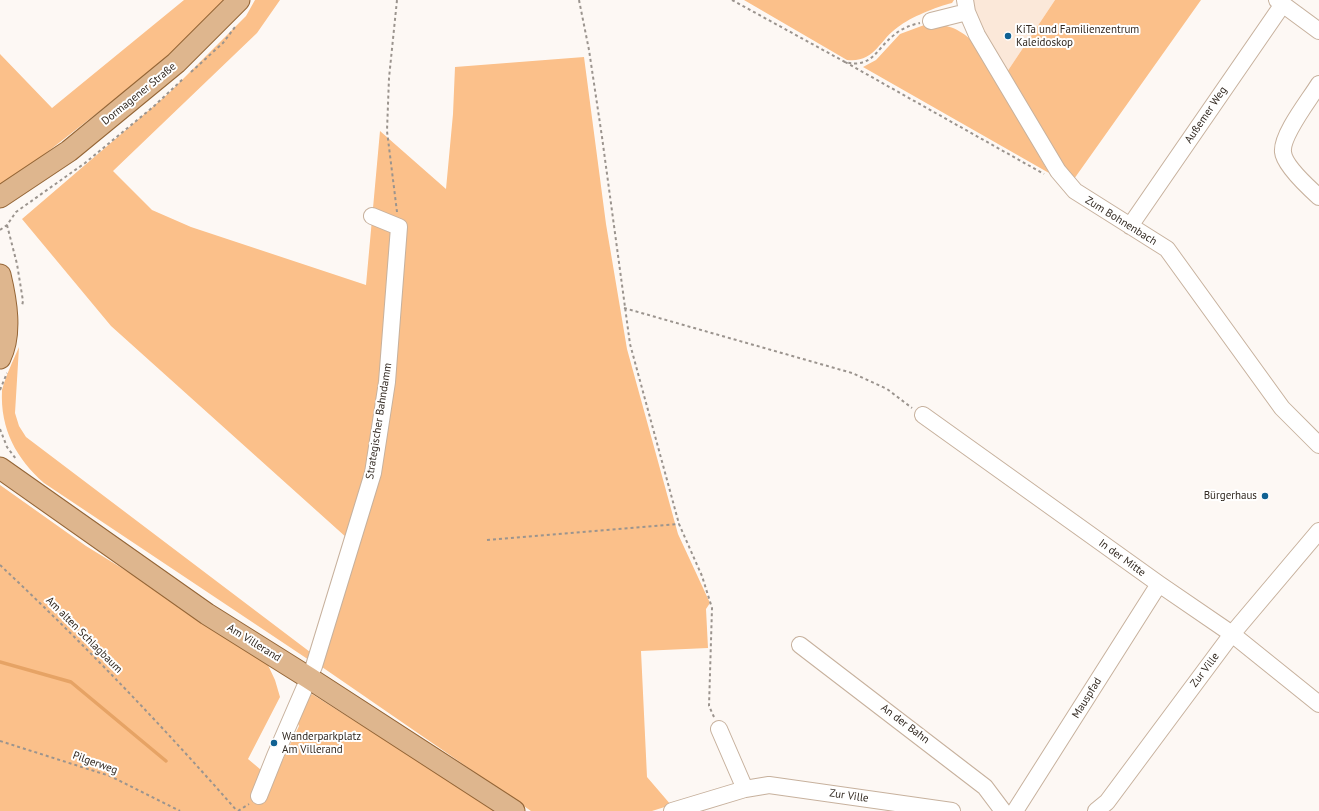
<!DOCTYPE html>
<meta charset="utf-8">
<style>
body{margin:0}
canvas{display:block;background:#fdf8f4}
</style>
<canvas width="1319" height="811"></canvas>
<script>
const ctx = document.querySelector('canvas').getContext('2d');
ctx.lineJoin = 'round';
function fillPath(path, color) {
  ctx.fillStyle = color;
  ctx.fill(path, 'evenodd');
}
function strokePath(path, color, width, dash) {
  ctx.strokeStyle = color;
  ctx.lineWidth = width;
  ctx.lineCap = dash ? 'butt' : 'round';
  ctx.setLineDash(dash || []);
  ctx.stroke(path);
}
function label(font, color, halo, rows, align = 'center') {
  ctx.font = font + ' "PT Sans",sans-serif';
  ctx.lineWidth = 4;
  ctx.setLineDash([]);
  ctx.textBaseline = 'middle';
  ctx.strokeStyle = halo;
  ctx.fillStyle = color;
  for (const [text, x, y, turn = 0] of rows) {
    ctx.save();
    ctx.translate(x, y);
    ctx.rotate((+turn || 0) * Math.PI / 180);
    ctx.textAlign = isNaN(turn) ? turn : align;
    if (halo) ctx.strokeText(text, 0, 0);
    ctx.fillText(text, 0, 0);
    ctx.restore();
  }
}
fillPath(new Path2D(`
 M 972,0 L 1055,0 L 1007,72 L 979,25 Z`), '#fbe8d9');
fillPath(new Path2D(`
 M 184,0 L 238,0 L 234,6 L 0,189 L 0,54 L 52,108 Z
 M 255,0 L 280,0 L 257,33 L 113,171 L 152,210 L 191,227 L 366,285 L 380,131 L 446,189 L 453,114 L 455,67 L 584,57 L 606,224 L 627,349 L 678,534 L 710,603 L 706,609 L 708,648 L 641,651 L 647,777 L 671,805 L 652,811 L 531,811 L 322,667 L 357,547 L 111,326 L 22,219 L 169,93 L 246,16 Z
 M 744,0 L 954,0 L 952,3 C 936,7 911,17 898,27 C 879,40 875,63 847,60 Z
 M 1055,0 L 1201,0 L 1074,179 L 1061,162 L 1007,72 Z
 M 927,24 C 950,25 956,27 974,42 L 1049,173 L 863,67 L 876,60 L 900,34 Z
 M 19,347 L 15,413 L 19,426 L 26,437 L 314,655 L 309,660 L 44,483 C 17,459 0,430 2,390 C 6,375 13,361 19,347 Z
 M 0,485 L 86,546 L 172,599 L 267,663 L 275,680 L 280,697 L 248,759 L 273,780 L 299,726 L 295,717 L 303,699 L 312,694 L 497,811 L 0,811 Z`), '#fbc08a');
strokePath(new Path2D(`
 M 0,662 L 71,682 L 166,761`), '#e6a365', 3.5);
const minor = new Path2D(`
 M 965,0 L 967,12 L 977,35 L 1058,171 L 1075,191 L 1167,249 L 1282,408 L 1319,445
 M 1277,0 L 1319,31
 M 931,21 L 967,12
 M 1319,84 C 1310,99 1281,135 1283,152 C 1284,165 1309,188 1319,197
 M 1130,226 L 1283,4
 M 923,415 L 1159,584 L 1232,634 L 1319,704
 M 800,645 L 985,787 L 1003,811
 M 719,729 L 745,789
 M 259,796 L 275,756 L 314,666 L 373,473 L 387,382 L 399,227 L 372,216
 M 672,811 L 745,789 L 769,785 L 952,811
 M 1015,811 L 1159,584
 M 1096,811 L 1107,802 L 1232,634 L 1319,531`);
const major = new Path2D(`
 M 0,197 L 69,151 L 176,63 L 239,0
 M 0,275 C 6,300 12,334 0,358
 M 0,468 L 207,614 L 309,678 L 514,811`);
strokePath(minor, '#c7b19d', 18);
strokePath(major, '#946536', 23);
strokePath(new Path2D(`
 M 579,0 L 589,50 L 602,137 L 630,344 L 679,524 L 702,576 L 712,608 L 709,706 L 714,717
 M 732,0 L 845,62 C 872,69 876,49 894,35 C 901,29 910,25 920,23
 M 845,62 L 1044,174
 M 191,72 L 223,43 L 235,27
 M 397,212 L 387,131 L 389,78 L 397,0
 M 7,225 L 17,264 L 23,301 L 22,306
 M 0,230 L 7,225 L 16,212 L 85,163 L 153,107 L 184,78
 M 624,308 L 852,373 L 887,389 L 912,408
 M 0,390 L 7,373
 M 0,429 L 7,447 L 16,459
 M 487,540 L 679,524
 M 0,565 C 83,643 162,725 237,811
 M 0,741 L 110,776 L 180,811
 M 238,811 L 249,804`), '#9b948e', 2, [3, 3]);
strokePath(minor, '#fff', 16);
strokePath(major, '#deb68e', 21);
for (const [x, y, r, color] of [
 [1008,36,4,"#106193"],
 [1265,496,4,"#106193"],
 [274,743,4,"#106193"]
]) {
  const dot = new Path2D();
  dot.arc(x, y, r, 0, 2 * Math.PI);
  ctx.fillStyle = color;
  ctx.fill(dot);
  strokePath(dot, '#fff', 1.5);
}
label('11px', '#322921', '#fff', [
 ["KiTa und Familienzentrum",1016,30],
 ["Kaleidoskop",1016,43],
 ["Bürgerhaus",1257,496,"right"],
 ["Wanderparkplatz",282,737],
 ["Am Villerand",282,750]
], 'left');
label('11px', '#322921', '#fff', [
 ["Dormagener Straße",139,94,-39],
 ["Außemer Weg",1206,115,-56],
 ["Zum Bohnenbach",1121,221,32],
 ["Strategischer Bahndamm",379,421,-81],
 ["In der Mitte",1122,558,36],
 ["Am alten Schlagbaum",84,635,45],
 ["Am Villerand",254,643,32],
 ["Zur Ville",1205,670,-53],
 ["Mauspfad",1087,698,-58],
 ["An der Bahn",905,724,37],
 ["Pilgerweg",95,763,20],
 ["Zur Ville",849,796,8]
]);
</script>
